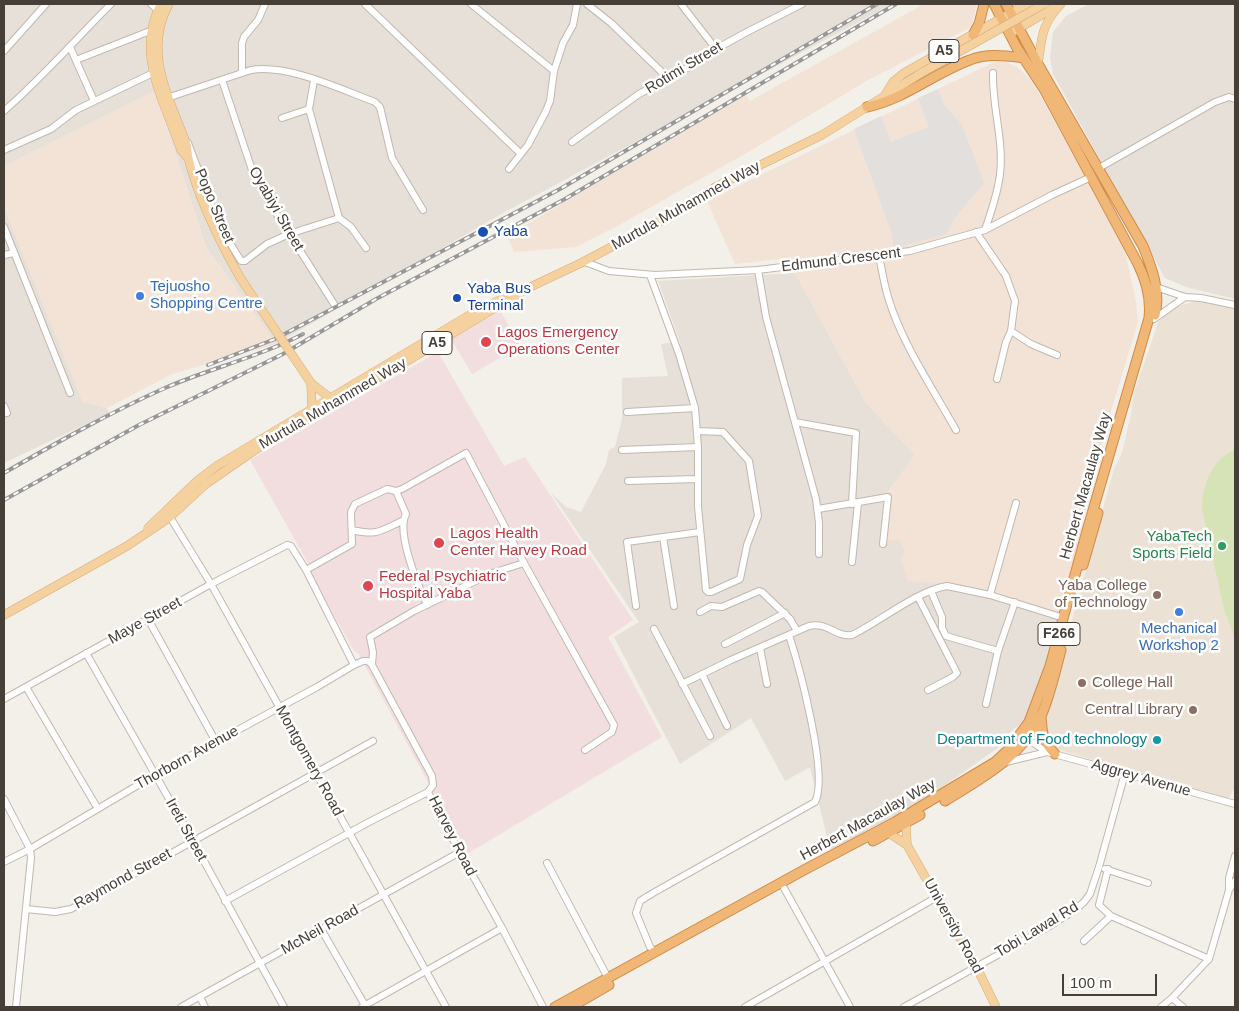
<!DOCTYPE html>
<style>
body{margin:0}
#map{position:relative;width:1239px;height:1011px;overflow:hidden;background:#f3efe9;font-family:Helvetica,sans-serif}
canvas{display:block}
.frame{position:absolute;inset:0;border:5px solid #463f38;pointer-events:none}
.scale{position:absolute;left:1062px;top:974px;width:95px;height:22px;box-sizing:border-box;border:2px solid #463f38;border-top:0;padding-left:6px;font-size:15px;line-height:18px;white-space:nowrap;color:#463f38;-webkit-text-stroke:4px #fff;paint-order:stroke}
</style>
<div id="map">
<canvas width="1239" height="1011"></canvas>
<div class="frame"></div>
<div class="scale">100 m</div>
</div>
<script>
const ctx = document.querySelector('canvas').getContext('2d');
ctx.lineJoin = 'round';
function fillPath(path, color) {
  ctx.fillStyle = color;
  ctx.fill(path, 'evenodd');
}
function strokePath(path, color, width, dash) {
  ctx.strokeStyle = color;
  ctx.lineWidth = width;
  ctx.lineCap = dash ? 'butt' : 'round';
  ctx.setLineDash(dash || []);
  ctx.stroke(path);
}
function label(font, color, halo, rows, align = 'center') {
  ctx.font = font + ' Helvetica,sans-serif';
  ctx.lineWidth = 5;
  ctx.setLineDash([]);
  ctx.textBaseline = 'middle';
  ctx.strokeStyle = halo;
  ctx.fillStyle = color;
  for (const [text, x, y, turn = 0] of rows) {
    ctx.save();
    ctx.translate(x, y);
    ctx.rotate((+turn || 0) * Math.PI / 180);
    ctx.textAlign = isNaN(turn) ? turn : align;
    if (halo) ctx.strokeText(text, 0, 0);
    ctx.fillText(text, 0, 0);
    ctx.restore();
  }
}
fillPath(new Path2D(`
 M 4,4 L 892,4 L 503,213 L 276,344 L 206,247 L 155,91 L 4,166 Z
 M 1089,4 L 1235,4 L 1235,299 L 1186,287 L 1165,278 L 1053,74 L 1050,58 L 1053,32 L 1066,16 Z
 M 4,207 L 83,402 L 107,408 L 109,413 L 4,463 Z
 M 795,273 L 866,403 L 915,455 L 885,496 L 882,540 L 900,539 L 905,551 L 959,585 L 994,592 L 1060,616 L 1027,721 L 1012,730 L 999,747 L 920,803 L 831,853 L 810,767 L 785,781 L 751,718 L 680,764 L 614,637 L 639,622 L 551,493 L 566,507 L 581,512 L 606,464 L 609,450 L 615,447 L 622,419 L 622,378 L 668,376 L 661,344 L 674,342 L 681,345 L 658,281 Z`), '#e6e0d8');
fillPath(new Path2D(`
 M 924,4 L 977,4 L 971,27 L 868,80 L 750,151 L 621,224 L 576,247 L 514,252 L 507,236 L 746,95 L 750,101 Z
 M 994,62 L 1005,62 L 1017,67 L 1032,81 L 1124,246 L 1136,302 L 1138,322 L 1105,431 L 1060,616 L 994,592 L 959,585 L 908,581 L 900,558 L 905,551 L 900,540 L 881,541 L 885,496 L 915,455 L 866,403 L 795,273 L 789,258 L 735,264 L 707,201 Z
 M 155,91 L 206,247 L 276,344 L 172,374 L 107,408 L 83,402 L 4,207 L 4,166 Z`), '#f3e3d7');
fillPath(new Path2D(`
 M 1196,301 L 1215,302 L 1235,309 L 1235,787 L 1227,801 L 1051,747 L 1044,720 L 1114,469 L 1122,453 L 1131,414 L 1134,393 L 1158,323 L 1166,313 L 1175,307 Z`), '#ebe1d4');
fillPath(new Path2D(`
 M 500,310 L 520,346 L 472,374 L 451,339 Z
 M 438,352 L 504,466 L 525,457 L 633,620 L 608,637 L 662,737 L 467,854 L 358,653 L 354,651 L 310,572 L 312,570 L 250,460 Z`), '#f2dede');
fillPath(new Path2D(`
 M 1235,450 L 1235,638 L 1224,609 L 1202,509 C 1202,486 1212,459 1235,450 Z`), '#d5e3b6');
fillPath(new Path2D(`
 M 938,89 L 944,105 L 962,125 L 984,183 L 954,219 L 947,234 L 894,248 L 891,231 L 854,129 L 881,116 L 891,142 L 929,127 L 918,98 Z`), '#e2dfdd');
const minor = new Path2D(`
 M 151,4 L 158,10
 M 365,4 L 521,154
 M 471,4 L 554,71
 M 587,4 L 611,23 L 669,79
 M 681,4 L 716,49
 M 70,47 L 94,101
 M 4,51 L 46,4
 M 76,60 L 150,31
 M 242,73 L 242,43 L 244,37 L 258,20 L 265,4
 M 222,80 L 252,170 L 269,202 L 334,304
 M 314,80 L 309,109 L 339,218
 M 164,99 L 251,70 C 288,64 340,89 375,102 L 380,107 L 392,158 L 423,210
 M 4,111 C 42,78 75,40 111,4
 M 282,118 L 309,109
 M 572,142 L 639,94 L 700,61 L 716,49 L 745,33 L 802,4
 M 188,143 L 219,225 L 241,261 L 245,261 L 267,244 L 289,234 L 339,218
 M 4,150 L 51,129 L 76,110 L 153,73
 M 1099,168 L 1215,102 L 1229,97 L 1235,99
 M 509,169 L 528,145 L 546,111 L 550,101 L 554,71 L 563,43 L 573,25 L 577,4
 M 339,218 L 351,227 L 366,248
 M 4,227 L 70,393
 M 985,230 C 991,212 998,193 1000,174 C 1004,140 992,107 993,73
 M 976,232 L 1006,276 L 1015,301 L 1011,331 L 1006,342 L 997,379
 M 4,255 L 14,253
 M 879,256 C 882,270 884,284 888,297 C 902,344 932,387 956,430
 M 581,263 L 585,262 L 609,271 L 655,275 L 758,270 L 910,251 L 985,230 L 1052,195 L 1091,177
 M 758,270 L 766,317 L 816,499 L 819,523 L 819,554
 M 650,275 L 679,354 L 695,408 L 698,447 L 698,507 L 706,590 L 708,592 L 711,592 L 740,579 L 747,545 L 758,516 L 749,461 L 723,432 L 697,431
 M 1156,287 L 1185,297 L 1201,298 L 1235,305
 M 1154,319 L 1185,297
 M 1011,331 L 1031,344 L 1057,355
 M 4,406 L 7,413
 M 627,412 L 695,408
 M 795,422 L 856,433 L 852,504
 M 622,450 L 698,447
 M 628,481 L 697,479
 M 396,491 L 406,514 C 396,533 418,585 427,605
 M 818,509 L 888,497 L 883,544
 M 170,517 L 211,584 L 446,1007
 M 352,530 C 377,536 380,531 402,521
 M 663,537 L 674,606
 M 852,562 L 858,503
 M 306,570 L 352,544 L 351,512 L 355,504 L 387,489 L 396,491 L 402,489 L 466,453 L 524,563 L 614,725 L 612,732 L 585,750
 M 931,591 L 942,617 L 942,628 L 946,636 L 998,651
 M 990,595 L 1016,503
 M 918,597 L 957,673 L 953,677 L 928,690
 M 636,606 L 627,542 L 700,532
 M 700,612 L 711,606 L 722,607 L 759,591 L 762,592 L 790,619 L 797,631
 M 148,619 L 216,742
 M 654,629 L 710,736
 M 725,644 L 785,613
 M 760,648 L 767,684
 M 86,653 L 193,841 L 284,1007
 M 372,665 L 373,652 L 370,637 L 375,634 L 414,611 L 492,573 L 524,563
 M 702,674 L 727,726
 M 682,684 L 731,660 L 809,626 C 829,622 834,637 852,635 C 881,621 916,591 947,586 L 990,595 L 1064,618
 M 26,687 L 98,809
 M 4,699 L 211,584 L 287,545 L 291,546 L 306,570 L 354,665
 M 986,704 L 998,651 L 1015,602
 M 1027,739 L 1047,752 L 1235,804
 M 1006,762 L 1047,752
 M 4,799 L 30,849 L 31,858 L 16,1007
 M 4,862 L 30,849 L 155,775 L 317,687 L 354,665 L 363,661 L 368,661 L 372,665 L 432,776 L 433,785 L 428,792 L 436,809 L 502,928 L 543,1007
 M 547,863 L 608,978
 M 1105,869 L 1148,883
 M 1108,869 L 1099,905 L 1111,916
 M 784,888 L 850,1007
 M 1229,890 L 1235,881
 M 225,901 L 369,822 L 428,792
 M 26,909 L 55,912 L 71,909 L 373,741
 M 321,929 L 366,1007
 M 1084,941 L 1111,916 L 1209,959
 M 656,953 L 650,947 L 636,913 L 640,901 L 653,893 L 815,802 C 829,775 799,666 789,635
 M 200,997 L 205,1007
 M 1172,998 L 1183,1007
 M 181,1007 L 460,852
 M 362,1007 L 502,928
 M 745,1007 L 937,897
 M 904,1007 L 1048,927 L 1075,910 L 1084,902 L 1090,894 L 1099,867 L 1125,773
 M 1161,1007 L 1172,998 L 1209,959 L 1229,890 L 1229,878 L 1235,856`);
const major = new Path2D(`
 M 161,4 C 134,53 165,102 181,150 L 187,157
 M 169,4 C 142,53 170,98 187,146 C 187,159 192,171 196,184 C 208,218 223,248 241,279
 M 1009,34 L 1055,7
 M 1038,64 C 1042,37 1041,25 1061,4
 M 885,95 L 893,82 L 904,73 L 1027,4
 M 311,383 L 312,409
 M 311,383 L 330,398
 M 148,528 L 198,480 L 218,465 L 478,310 L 502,299
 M 4,615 L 127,546 L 154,528 L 170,517 L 206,484 L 255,450 L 412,358 L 526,289 L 579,264 L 678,212 L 715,187 L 822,135 L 923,72
 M 906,823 L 907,845
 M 889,833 L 907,845 L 976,966 L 996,1007`);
const highway = new Path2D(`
 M 1006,4 L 1038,64 L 1143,246 C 1152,268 1161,292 1155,315
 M 973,35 L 979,24 L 984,4
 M 867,107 C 905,99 934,73 970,60 C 987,53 1007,56 1024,58
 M 1083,565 L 1098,513
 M 1041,716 C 1042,734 1043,741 1055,754
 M 945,801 C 982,778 1021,758 1041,716 C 1050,696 1055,672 1061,650
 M 873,841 L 920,815
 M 555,1007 L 804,870 L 895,822 L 995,762 L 1009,749 L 1029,722 L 1050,666 L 1087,531 L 1149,318 C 1151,299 1147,282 1138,264 L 1044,89 L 1017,48 L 994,4
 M 571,1007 L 609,985`);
strokePath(minor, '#c1b8b0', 8);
strokePath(major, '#d9ab71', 9);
strokePath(highway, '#cf8a47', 11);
strokePath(minor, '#fff', 6);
strokePath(major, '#f5d1a0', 8);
strokePath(highway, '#f1b777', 9);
const rail = new Path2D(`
 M 208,365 L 275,339 L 560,189 L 877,4
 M 4,473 C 56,443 109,413 165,388 C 211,368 259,357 303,334
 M 4,500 L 139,425 L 283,354 L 376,299 L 565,199 L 896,4`);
strokePath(rail, '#979797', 4);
strokePath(rail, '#fff', 2, [5.5]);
const majorBridge = new Path2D(`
 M 923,72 L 1044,4
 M 241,279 L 311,383`);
strokePath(majorBridge, '#d9ab71', 9, []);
strokePath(majorBridge, '#f5d1a0', 8);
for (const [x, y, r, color] of [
 [483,232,6,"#1a4fb4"],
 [140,296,5,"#3f7fe0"],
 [457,298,5,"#1a4fb4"],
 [486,342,6,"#e0444e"],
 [439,543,6,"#e0444e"],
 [1222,546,5,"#2e9e5b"],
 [368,586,6,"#e0444e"],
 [1157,595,5,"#8d6e63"],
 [1179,612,5,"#3f7fe0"],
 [1082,683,5,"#8d6e63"],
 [1193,710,5,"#8d6e63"],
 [1157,740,5,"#0f9aa8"]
]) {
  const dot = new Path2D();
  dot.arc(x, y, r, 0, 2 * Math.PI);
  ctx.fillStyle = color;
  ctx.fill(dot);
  strokePath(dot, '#fff', 2);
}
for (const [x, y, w] of [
 [944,51,30],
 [437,343,30],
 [1059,634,42]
]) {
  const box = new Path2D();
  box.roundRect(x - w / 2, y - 11.5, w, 23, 4);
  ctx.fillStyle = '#fff';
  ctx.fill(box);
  strokePath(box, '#463f38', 1);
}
label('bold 14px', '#463f38', null, [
 ["A5",944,51],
 ["A5",437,343],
 ["F266",1059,634]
]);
label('15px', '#463f38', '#fff', [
 ["Rotimi Street",684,68,-31],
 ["Popo Street",214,206,67],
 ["Murtula Muhammed Way",686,206,-29],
 ["Oyabiyi Street",276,209,60],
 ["Edmund Crescent",841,260,-7],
 ["Murtula Muhammed Way",333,404,-30],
 ["Herbert Macaulay Way",1086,486,-74],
 ["Maye Street",145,621,-29],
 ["Thorborn Avenue",187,758,-29],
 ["Montgomery Road",309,761,61],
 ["Aggrey Avenue",1141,778,16],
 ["Herbert Macaulay Way",868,820,-29],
 ["Ireti Street",186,830,61],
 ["Harvey Road",452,836,63],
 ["Raymond Street",123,879,-29],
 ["University Road",953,926,61],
 ["McNeil Road",320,930,-29],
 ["Tobi Lawal Rd",1037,930,-31]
]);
label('15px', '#164399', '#fff', [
 ["Yaba",494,232],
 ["Yaba Bus",467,289],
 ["Terminal",467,306]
], 'left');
label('15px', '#366cbe', '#fff', [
 ["Tejuosho",150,287],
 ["Shopping Centre",150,304],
 ["Mechanical",1179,629,"center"],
 ["Workshop 2",1179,646,"center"]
], 'left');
label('15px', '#be3a42', '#fff', [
 ["Lagos Emergency",497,333],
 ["Operations Center",497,350],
 ["Lagos Health",450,534],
 ["Center Harvey Road",450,551],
 ["Federal Psychiatric",379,577],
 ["Hospital Yaba",379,594]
], 'left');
label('15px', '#27864d', '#fff', [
 ["YabaTech",1212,537],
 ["Sports Field",1212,554]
], 'right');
label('15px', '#785e54', '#fff', [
 ["Yaba College",1147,586],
 ["of Technology",1147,603],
 ["College Hall",1092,683,"left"],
 ["Central Library",1183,710]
], 'right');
label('15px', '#0d838f', '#fff', [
 ["Department of Food technology",1147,740]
], 'right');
</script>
